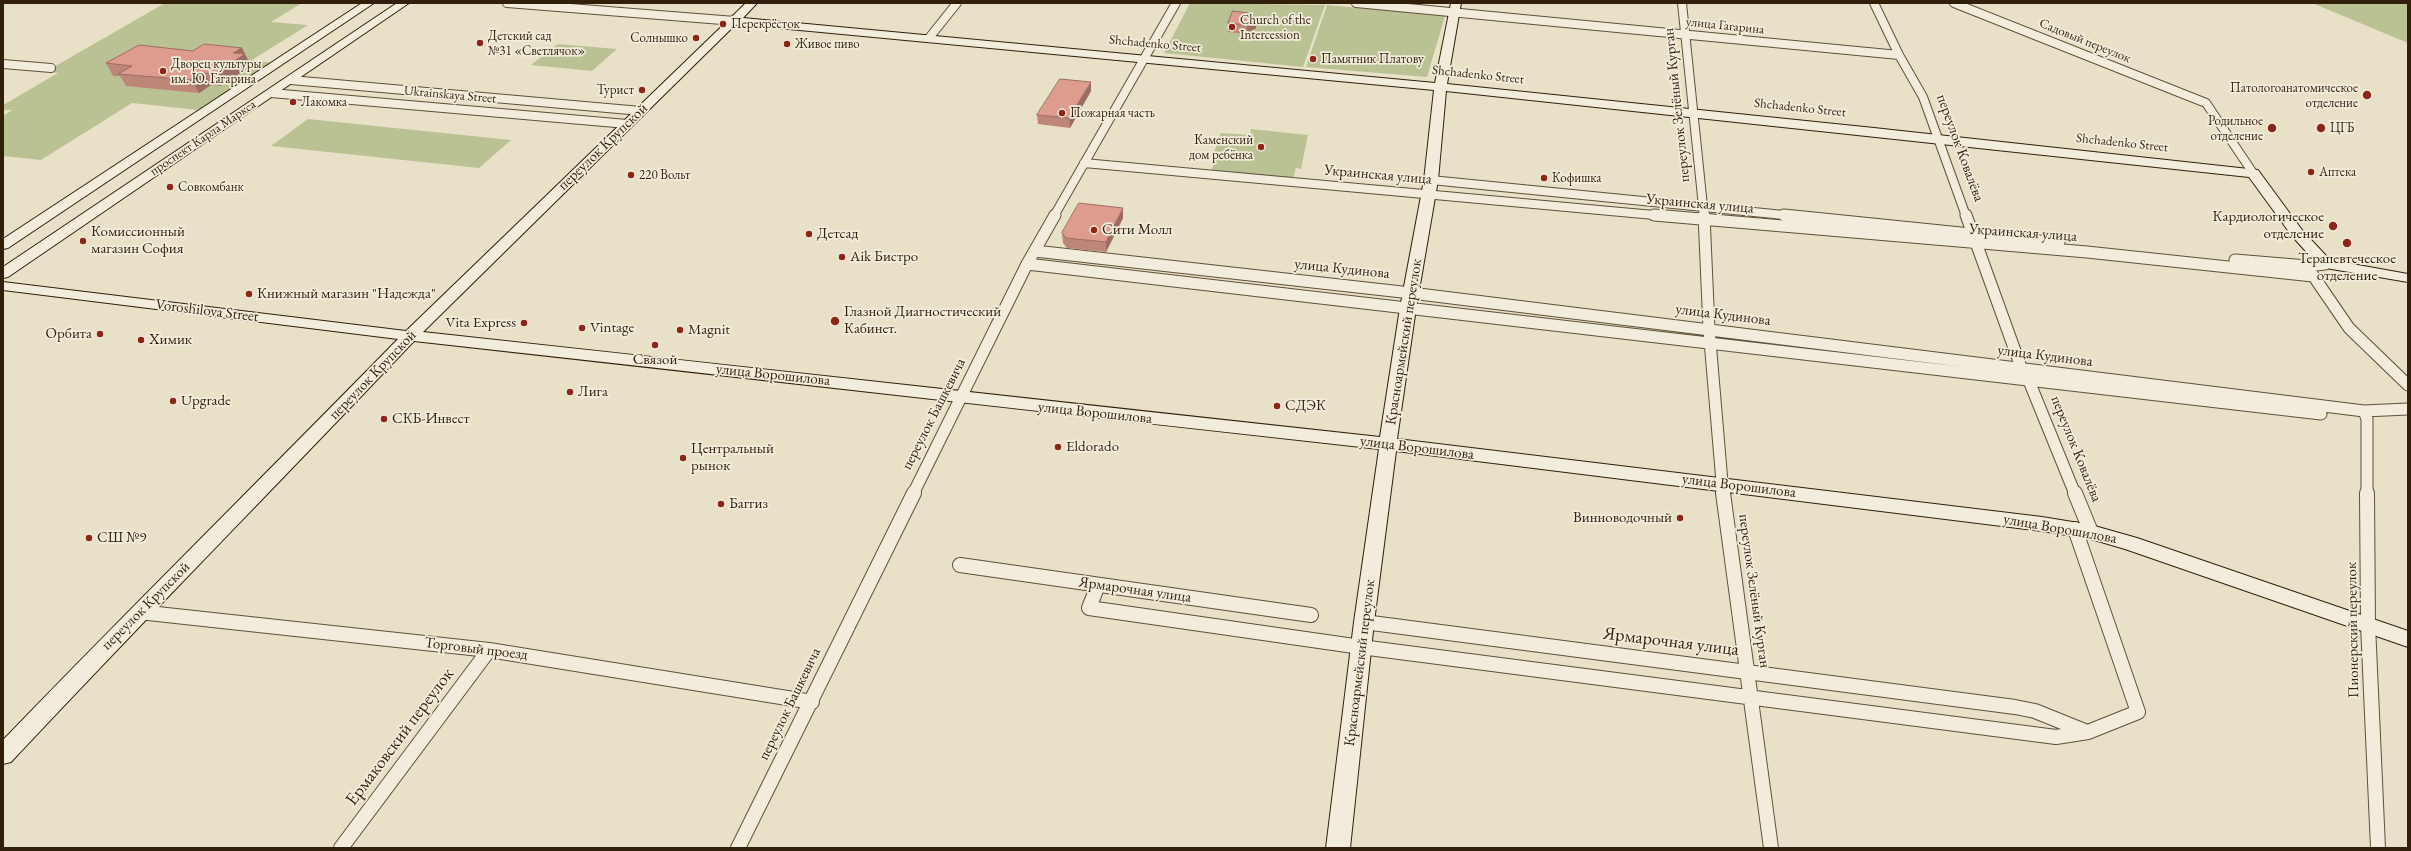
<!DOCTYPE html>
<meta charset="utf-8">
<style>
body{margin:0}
#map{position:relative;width:2411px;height:851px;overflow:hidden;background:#e9e1c7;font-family:"EB Garamond",serif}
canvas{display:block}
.frame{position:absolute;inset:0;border:4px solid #311f0a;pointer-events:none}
</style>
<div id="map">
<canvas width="2411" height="851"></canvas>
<div class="frame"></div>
</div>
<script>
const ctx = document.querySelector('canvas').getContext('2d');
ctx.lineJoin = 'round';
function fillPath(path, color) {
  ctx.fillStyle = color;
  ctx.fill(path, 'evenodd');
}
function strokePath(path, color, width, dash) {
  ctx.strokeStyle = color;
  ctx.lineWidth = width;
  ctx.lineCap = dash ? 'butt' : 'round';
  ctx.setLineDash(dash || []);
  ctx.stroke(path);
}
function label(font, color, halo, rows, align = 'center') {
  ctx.font = font + ' "EB Garamond",serif';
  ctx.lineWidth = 3.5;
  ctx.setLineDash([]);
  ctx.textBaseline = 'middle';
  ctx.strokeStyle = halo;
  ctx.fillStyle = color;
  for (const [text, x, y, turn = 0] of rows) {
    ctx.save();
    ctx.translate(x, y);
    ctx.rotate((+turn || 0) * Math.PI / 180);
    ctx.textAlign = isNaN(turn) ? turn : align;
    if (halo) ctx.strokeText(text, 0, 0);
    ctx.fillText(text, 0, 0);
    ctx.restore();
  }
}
fillPath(new Path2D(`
 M 165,3 L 302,3 L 271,22 L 308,25 L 252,60 L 273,63 L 198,110 L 132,103 L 41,160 L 3,156 L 3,116 L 12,110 L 3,110 L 3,105 L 58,73 L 45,72 Z
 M 1190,3 L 1325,5 L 1303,67 L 1164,53 Z
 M 2312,3 L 2408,3 L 2408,43 Z
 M 1327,5 L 1445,16 L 1427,77 L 1306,67 Z
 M 558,44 L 617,49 L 592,71 L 531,65 Z
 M 308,119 L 511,140 L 479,168 L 271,146 Z
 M 1251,129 L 1308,135 L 1301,169 L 1296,168 L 1293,179 L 1211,172 L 1215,161 L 1211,160 L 1221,133 L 1250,135 Z`), '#bac293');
const streetFar2 = new Path2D(`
 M 507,3 L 735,21
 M 1356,3 L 1899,55
 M 1682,3 L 1704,216
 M 1874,3 L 1899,55 L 1923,97 L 1966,216
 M 1954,3 L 2206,103 L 2253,173
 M 929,38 L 957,3
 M 3,64 L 51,68
 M 291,80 L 641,111
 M 271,93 L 627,124
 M 1084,163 L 1665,216
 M 1431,180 L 1794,216
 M 1054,216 L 1176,3`);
const streetFar1 = new Path2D(`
 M 1654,215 L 2087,252 L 2313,276
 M 1704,215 L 1709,329 L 1723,494
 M 1784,215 L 2059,243
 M 1966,215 L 2022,370 L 2029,381 L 2075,494
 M 1035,251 L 1411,293 L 2364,411 L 2408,409
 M 2235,260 L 2307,266 L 2325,264
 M 1027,264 L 2321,414
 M 2310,271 L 2349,328 L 2408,385
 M 2364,411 L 2367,419 L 2367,494
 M 913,494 L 1027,264 L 1055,215`);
const street = new Path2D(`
 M 1723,493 L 1771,848
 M 2075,493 L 2091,532
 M 2367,493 L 2368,625 L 2378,848
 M 960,565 L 1311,615
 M 1098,585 L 1089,608 L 1361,647 L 2056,737 L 2088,732 L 2138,712 L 2075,529
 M 139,612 L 489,650 L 812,702
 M 1364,622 L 2015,707 L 2035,711 L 2087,732
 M 341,848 L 489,650
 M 738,848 L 914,493`);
const secondary = new Path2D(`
 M 362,3 L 374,3 L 8,248 L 3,249 L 3,239 Z
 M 397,3 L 409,3 L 8,277 L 3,278 L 3,267 Z
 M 746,3 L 757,3 L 743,18 L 1435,83 L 1451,3 L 1461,3 L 1447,84 L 1874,128 L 2258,170 L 2302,230 L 2330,260 L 2408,274 L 2408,282 L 2320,267 L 2292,236 L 2249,177 L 1446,91 L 1438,180 L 1416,308 L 1397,439 L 2042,517 L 2091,525 L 2137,538 L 2408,631 L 2408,647 L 2125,549 L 2091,539 L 2042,531 L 1396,451 L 1374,622 L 1350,848 L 1326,848 L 1354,622 L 1379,449 C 1057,414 736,376 414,341 C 280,482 144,620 11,762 L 3,764 L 3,740 C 133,605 267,473 398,339 L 3,290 L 3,282 L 406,331 ZM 736,24 L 1434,90 L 1424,180 L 1400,308 L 1380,437 C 1061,403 742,366 423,332 Z`);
strokePath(streetFar2, '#5f5039', 10);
strokePath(streetFar1, '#5f5039', 13);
strokePath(street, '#5f5039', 16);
strokePath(secondary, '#311f0a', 2);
strokePath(streetFar2, '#f1ecdb', 8);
strokePath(streetFar1, '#f1ecdb', 11);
strokePath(street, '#f1ecdb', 14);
fillPath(secondary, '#f1ecdb');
fillPath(new Path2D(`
 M 1233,11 L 1256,28 L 1247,34 L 1228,32 L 1228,23 Z
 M 242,48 L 251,66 L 220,86 L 211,85 L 199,93 L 126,86 L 120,76 L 113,76 L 106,63 L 193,51 Z
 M 1091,91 L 1070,128 L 1038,124 L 1037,115 Z
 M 1123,208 L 1123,218 L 1106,252 L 1067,248 L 1063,243 L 1062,233 Z`), '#be8679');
fillPath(new Path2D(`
 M 1256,19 L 1256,28 L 1247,34 L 1247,25 Z
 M 242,48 L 251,66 L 220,86 L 213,74 L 233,53 Z
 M 204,73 L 211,85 L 199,93 L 192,80 Z
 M 1091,82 L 1091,91 L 1070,128 L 1069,118 Z
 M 1123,208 L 1123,218 L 1106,252 L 1106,242 Z`), '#9b6d63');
const building = new Path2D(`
 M 1233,11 L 1248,13 L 1256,19 L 1247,25 L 1228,23 Z
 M 204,44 L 242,48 L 233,53 L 245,54 L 213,74 L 204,73 L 192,80 L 118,74 L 132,66 L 106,63 L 139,45 L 193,51 Z
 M 1060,79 L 1091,82 L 1069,118 L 1037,115 Z
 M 1079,203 L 1123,208 L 1106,242 L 1066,238 L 1062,233 Z`);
fillPath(building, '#dd9c8d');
strokePath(building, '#9b6d63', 1);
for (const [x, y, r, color] of [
 [723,24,4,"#8f2418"],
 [1232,27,4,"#8f2418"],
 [696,38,4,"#8f2418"],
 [480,43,4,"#8f2418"],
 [787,44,4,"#8f2418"],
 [1313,59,4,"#8f2418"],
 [163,71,4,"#8f2418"],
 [642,90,4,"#8f2418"],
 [2367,95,5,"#8f2418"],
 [293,102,4,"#8f2418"],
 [1062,113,4,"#8f2418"],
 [2272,128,5,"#8f2418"],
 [2321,128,5,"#8f2418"],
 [1261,147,4,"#8f2418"],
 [2311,172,4,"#8f2418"],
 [631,175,4,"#8f2418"],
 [1544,178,4,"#8f2418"],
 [170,187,4,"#8f2418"],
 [2333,226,5,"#8f2418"],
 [1094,230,4,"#8f2418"],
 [809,234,4,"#8f2418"],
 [83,241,4,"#8f2418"],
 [2347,243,5,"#8f2418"],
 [842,257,4,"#8f2418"],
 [249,294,4,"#8f2418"],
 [835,321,5,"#8f2418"],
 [524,323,4,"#8f2418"],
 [582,328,4,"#8f2418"],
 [680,330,4,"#8f2418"],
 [100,334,4,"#8f2418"],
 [141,340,4,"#8f2418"],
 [655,345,4,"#8f2418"],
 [570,392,4,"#8f2418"],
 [173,401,4,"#8f2418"],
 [1277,406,4,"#8f2418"],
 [384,419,4,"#8f2418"],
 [1058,447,4,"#8f2418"],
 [683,458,4,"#8f2418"],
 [721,504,4,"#8f2418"],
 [1680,518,4,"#8f2418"],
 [89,538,4,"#8f2418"]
]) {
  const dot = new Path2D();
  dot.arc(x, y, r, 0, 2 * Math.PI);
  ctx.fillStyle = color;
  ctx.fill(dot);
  strokePath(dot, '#f1ecdb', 1.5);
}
label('13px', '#311f0a', '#f1ecdb', [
 ["Church of the",1240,20],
 ["Intercession",1240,35],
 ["Перекрёсток",731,24],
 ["Детский сад",488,36],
 ["№31 «Светлячок»",488,51],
 ["Солнышко",688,38,"right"],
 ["Живое пиво",795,44],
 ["Памятник Платову",1321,59],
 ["Дворец культуры",171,64],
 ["им. Ю. Гагарина",171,79],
 ["Патологоанатомическое",2358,88,"right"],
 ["отделение",2358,103,"right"],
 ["Турист",634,90,"right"],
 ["Лакомка",301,102],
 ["Пожарная часть",1070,113],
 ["Родильное",2263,121,"right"],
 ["отделение",2263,136,"right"],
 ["ЦГБ",2330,128],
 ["Каменский",1253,140,"right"],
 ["дом ребёнка",1253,155,"right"],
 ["Аптека",2319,172],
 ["220 Вольт",639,175],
 ["Кофишка",1552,178],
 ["Совкомбанк",178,187]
], 'left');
label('13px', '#311f0a', '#f1ecdb', [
 ["улица Гагарина",1725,26,6],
 ["Садовый переулок",2085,41,22],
 ["Shchadenko Street",1155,44,5],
 ["Shchadenko Street",1478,75,6],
 ["Ukrainskaya Street",450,95,5],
 ["Shchadenko Street",1800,108,6],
 ["проспект Карла Маркса",203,138,-34],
 ["Shchadenko Street",2122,143,6]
]);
label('15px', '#311f0a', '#f1ecdb', [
 ["переулок Зелёный Курган",1677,105,-96],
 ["переулок Крупской",603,147,-44],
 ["переулок Ковалёва",1960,148,70],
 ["Украинская улица",1378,175,5],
 ["Украинская улица",1700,204,5],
 ["Украинская улица",2023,233,4],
 ["улица Кудинова",1342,269,6],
 ["Voroshilova Street",207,311,7],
 ["улица Кудинова",1723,315,7],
 ["Красноармейский переулок",1404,342,-81],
 ["улица Кудинова",2045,356,7],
 ["переулок Крупской",373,375,-46],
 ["улица Ворошилова",773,375,6],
 ["улица Ворошилова",1095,413,6],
 ["переулок Башкевича",934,414,-63],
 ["улица Ворошилова",1417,448,7],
 ["переулок Ковалёва",2076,449,68],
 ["улица Ворошилова",1739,486,7],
 ["улица Ворошилова",2060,529,10],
 ["Ярмарочная улица",1135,590,8],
 ["переулок Зелёный Курган",1754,591,82],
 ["переулок Крупской",146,606,-45],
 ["Пионерский переулок",2353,630,-91],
 ["Торговый проезд",476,649,7],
 ["Красноармейский переулок",1360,663,-83],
 ["переулок Башкевича",790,704,-64]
]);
label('15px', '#311f0a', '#f1ecdb', [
 ["Кардиологическое",2324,217,"right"],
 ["отделение",2324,234,"right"],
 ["Сити Молл",1102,230],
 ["Комиссионный",91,232],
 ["магазин София",91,249],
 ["Детсад",817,234],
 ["Aik Бистро",850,257],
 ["Терапевтеческое",2347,259,"center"],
 ["отделение",2347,276,"center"],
 ["Книжный магазин \"Надежда\"",257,294],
 ["Глазной Диагностический",844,312],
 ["Кабинет.",844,329],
 ["Vita Express",516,323,"right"],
 ["Vintage",590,328],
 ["Magnit",688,330],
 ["Орбита",92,334,"right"],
 ["Химик",149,340],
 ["Связой",655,360,"center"],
 ["Лига",578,392],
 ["Upgrade",181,401],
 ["СДЭК",1285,406],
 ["СКБ-Инвест",392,419],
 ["Eldorado",1066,447],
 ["Центральный",691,449],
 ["рынок",691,466],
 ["Баггиз",729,504],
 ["Винноводочный",1672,518,"right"],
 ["СШ №9",97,538]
], 'left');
label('18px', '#311f0a', '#f1ecdb', [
 ["Ярмарочная улица",1671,642,7],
 ["Ермаковский переулок",400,737,-53]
]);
</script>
